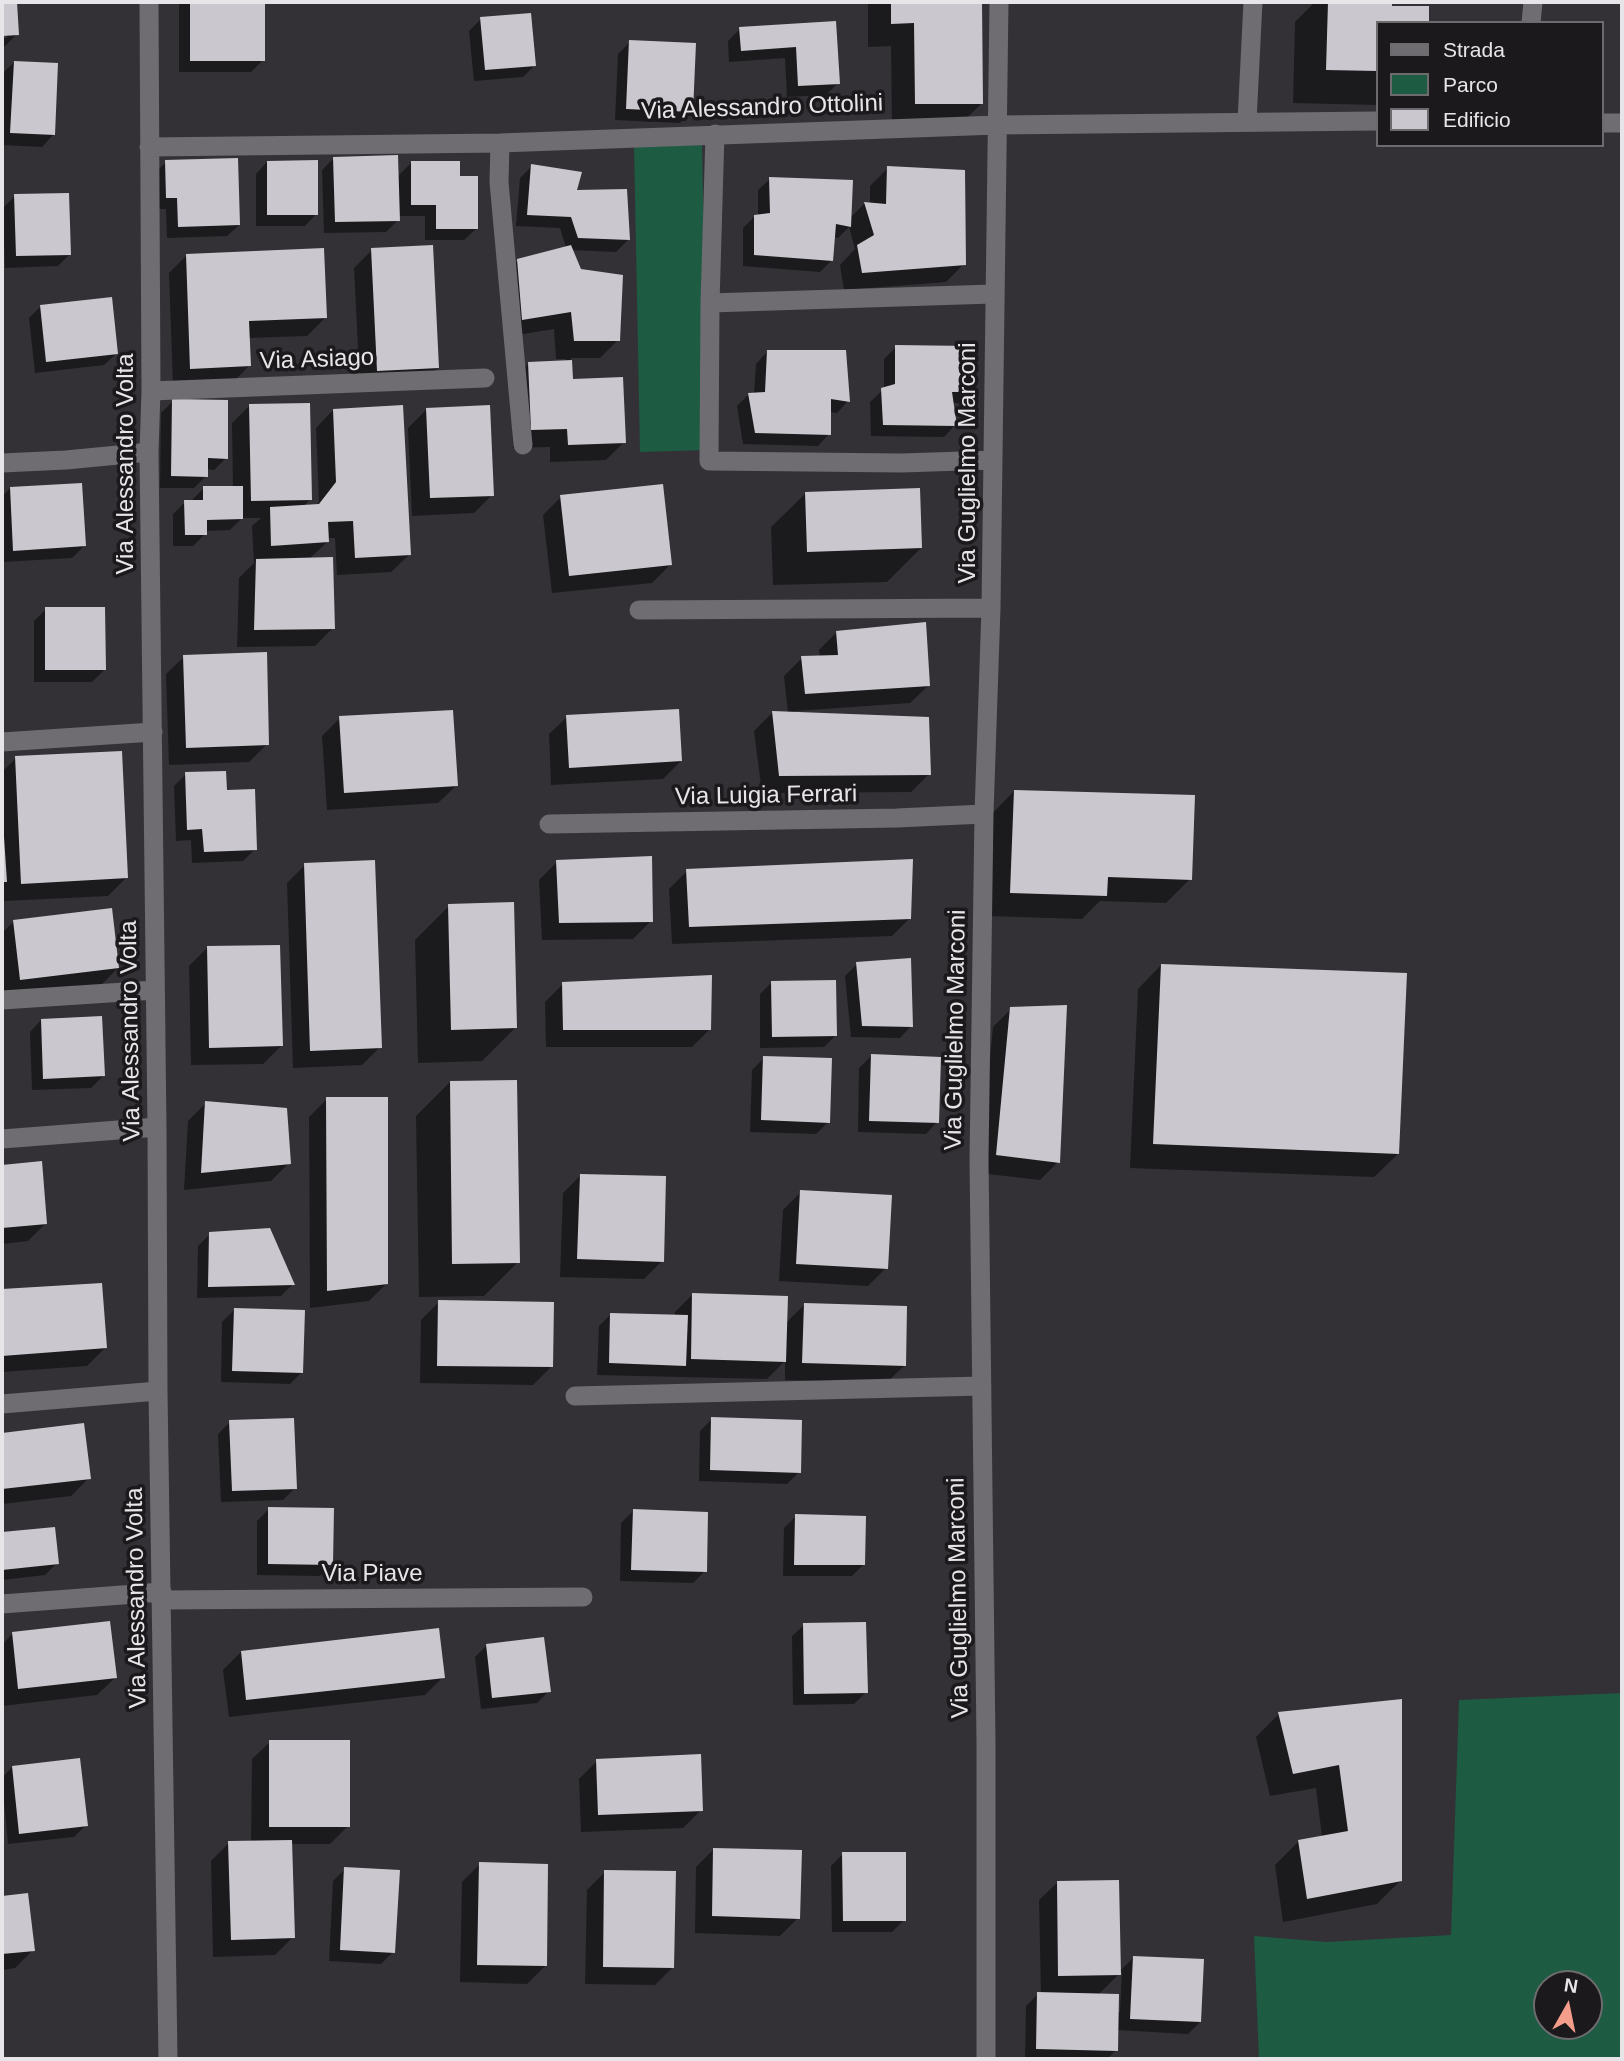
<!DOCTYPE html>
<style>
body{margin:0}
#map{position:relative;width:1624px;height:2061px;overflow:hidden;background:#333136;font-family:Helvetica,sans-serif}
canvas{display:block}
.frame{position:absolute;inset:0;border:4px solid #e7e5e8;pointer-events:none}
.legend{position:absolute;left:1376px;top:21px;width:228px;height:126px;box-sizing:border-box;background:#1b191c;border:2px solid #6d6b6e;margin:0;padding:9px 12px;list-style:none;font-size:21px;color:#e7e5e8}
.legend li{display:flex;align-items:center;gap:14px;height:35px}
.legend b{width:35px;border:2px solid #6d6b6e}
.north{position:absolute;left:1533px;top:1970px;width:70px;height:70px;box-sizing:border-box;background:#1b191c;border:2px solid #6d6b6e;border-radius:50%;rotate:9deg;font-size:19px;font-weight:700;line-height:28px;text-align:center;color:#e7e5e8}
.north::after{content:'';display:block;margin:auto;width:24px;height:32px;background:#f49d8b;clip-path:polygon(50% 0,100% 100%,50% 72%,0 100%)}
</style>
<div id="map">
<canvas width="1624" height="2061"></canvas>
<div class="frame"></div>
<ul class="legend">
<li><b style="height:9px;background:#6f6c72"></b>Strada</li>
<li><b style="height:19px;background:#1d5b42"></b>Parco</li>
<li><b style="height:19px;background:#cbc7ce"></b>Edificio</li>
</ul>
<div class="north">N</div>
</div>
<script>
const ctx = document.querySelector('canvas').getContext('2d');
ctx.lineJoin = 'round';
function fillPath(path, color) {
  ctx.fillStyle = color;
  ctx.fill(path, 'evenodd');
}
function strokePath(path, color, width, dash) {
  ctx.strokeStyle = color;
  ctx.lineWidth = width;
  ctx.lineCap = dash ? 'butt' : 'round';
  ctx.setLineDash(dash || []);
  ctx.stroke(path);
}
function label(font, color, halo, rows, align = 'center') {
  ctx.font = font + ' Helvetica,sans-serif';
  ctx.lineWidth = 7;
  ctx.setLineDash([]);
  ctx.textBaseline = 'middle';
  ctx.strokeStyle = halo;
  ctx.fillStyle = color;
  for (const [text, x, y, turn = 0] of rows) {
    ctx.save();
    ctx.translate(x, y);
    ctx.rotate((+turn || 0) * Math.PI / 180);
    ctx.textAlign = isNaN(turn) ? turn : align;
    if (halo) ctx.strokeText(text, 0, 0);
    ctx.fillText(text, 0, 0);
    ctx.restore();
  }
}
fillPath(new Path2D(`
 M 702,144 L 708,450 L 640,452 L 634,145 Z
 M 1622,1693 L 1622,2059 L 1259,2059 L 1254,1936 L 1327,1942 L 1451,1935 L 1459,1700 ZM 1547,1984 L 1589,1984 L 1589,2026 L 1547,2026 Z`), '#1d5b42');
fillPath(new Path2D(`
 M 2,2 L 15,2 L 17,34 L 5,46 L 2,46 L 2,38 L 7,38 L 7,34 L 2,34 Z
 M 179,2 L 263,2 L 263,60 L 251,72 L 179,72 Z
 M 868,2 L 981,2 L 982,103 L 958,127 L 892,127 L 891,46 L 868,47 Z
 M 1315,2 L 1390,2 L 1390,7 L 1377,23 L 1377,105 L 1293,103 L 1295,22 Z
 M 481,19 L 535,65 L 523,77 L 474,81 L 469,31 Z
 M 834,23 L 838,83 L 826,95 L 787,97 L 785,58 L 729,62 L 728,41 L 740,29 Z
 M 630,42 L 691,111 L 680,123 L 615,120 L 618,54 Z
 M 14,62 L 53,135 L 42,147 L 2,145 L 2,74 Z
 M 334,158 L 397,177 L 412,162 L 458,177 L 476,229 L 464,240 L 425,240 L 425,216 L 398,216 L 398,220 L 386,232 L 324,233 L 322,170 Z
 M 166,162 L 239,225 L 227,236 L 167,238 L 166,209 L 155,209 L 154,174 Z
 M 267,162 L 316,214 L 305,226 L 256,226 L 256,174 Z
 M 532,166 L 575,191 L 628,240 L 616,252 L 571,250 L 618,340 L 600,358 L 571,358 L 571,381 L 624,442 L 606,460 L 550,462 L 550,447 L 513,448 L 511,381 L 529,363 L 566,362 L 566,359 L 556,359 L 554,329 L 505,337 L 500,279 L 518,261 L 566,248 L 560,228 L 516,226 L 520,178 Z
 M 888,168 L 964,264 L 946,282 L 844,290 L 840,265 L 855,249 L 849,227 L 838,238 L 833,237 L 832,260 L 820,272 L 743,266 L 743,228 L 755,216 L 758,216 L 758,190 L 770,179 L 850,218 L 864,204 L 870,204 L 870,186 Z
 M 15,196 L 70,254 L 58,266 L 5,268 L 3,208 Z
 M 372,250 L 438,368 L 420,386 L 360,388 L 354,268 Z
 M 187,255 L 325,318 L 307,336 L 248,338 L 249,366 L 231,384 L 173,386 L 169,273 Z
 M 40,307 L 116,354 L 104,365 L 35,373 L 29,318 Z
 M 896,347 L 970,391 L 958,403 L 952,403 L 955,425 L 944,437 L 871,436 L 870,402 L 884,389 L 884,359 Z
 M 767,352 L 848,401 L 837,413 L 829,412 L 829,434 L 818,446 L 743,444 L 737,406 L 749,394 L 754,394 L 756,364 Z
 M 173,401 L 226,458 L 214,470 L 206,469 L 206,476 L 194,488 L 160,488 L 161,413 Z
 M 250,405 L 310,499 L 303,507 L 316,506 L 319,502 L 316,428 L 333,410 L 409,555 L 391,572 L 337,575 L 335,538 L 327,538 L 327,542 L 309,559 L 333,628 L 315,646 L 237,647 L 239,578 L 254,563 L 252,526 L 261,518 L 242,518 L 230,530 L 205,531 L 205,534 L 193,546 L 173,546 L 173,514 L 185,502 L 192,500 L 204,488 L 233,488 L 232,423 Z
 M 426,410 L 492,495 L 474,513 L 412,516 L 408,428 Z
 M 10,488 L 84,546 L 72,558 L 2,562 L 2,497 Z
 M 806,493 L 921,548 L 887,582 L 773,585 L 771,527 Z
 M 561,497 L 670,565 L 652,583 L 552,593 L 543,515 Z
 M 46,609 L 104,670 L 92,682 L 34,682 L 34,621 Z
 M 837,632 L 928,686 L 910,703 L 795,711 L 795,714 L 929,774 L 911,792 L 762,793 L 754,731 L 772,713 L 788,713 L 784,676 L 802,658 L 820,657 L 819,650 Z
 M 184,657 L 267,744 L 249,762 L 169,765 L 166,674 Z
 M 567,717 L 681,761 L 663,779 L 551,785 L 549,734 Z
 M 340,718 L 456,786 L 438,803 L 327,810 L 322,736 Z
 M 16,758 L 126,878 L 108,896 L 4,901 L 3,883 L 2,884 L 2,772 Z
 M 186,774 L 225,792 L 255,849 L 243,861 L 192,863 L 191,840 L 176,841 L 174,786 Z
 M 1014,791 L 1190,879 L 1166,903 L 1100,901 L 1082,919 L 987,916 L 991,815 Z
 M 557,862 L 651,921 L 633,939 L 542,940 L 539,880 Z
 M 305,865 L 380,1047 L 362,1065 L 293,1068 L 287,883 Z
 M 687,871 L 910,918 L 892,936 L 672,944 L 669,889 Z
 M 449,906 L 516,1027 L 482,1061 L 418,1063 L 415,940 Z
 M 14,921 L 118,968 L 100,986 L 2,993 L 2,933 Z
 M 207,948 L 281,1046 L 263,1064 L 191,1065 L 189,966 Z
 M 857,964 L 911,1026 L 900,1038 L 851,1037 L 845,976 Z
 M 1161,965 L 1398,1154 L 1374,1177 L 1130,1168 L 1138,989 Z
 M 771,983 L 836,1035 L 824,1047 L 760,1048 L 760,994 Z
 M 563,984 L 710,1029 L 692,1047 L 546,1047 L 545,1002 Z
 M 1011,1009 L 1058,1162 L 1040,1180 L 979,1173 L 993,1027 Z
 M 41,1020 L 103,1076 L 91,1088 L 32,1090 L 30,1032 Z
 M 871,1056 L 937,1122 L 926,1134 L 858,1132 L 859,1068 Z
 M 764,1058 L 828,1122 L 816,1134 L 750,1132 L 752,1070 Z
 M 450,1082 L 518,1262 L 484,1296 L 419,1297 L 416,1116 Z
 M 327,1099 L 387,1283 L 369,1301 L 310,1308 L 309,1117 Z
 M 206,1103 L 289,1163 L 271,1181 L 184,1190 L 188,1121 Z
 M 41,1163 L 46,1223 L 28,1241 L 2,1244 L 2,1166 Z
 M 581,1175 L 662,1261 L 644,1279 L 560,1277 L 563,1193 Z
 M 801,1192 L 886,1268 L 868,1286 L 779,1281 L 783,1210 Z
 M 210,1234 L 293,1284 L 281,1296 L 197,1298 L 198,1246 Z
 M 101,1285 L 105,1348 L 87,1366 L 2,1372 L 2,1291 Z
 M 693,1294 L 786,1323 L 804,1305 L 904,1366 L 886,1383 L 785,1380 L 785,1361 L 767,1379 L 597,1375 L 599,1326 L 611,1314 L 675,1316 L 675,1312 Z
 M 439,1302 L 551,1367 L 533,1385 L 420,1383 L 421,1320 Z
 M 234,1310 L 302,1372 L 290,1384 L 221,1382 L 222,1322 Z
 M 712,1419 L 799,1472 L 787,1484 L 699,1481 L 700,1431 Z
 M 230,1422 L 295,1488 L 283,1500 L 221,1502 L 218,1434 Z
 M 83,1425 L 89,1478 L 71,1496 L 2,1504 L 2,1434 Z
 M 269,1509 L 331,1564 L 320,1576 L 257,1575 L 257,1521 Z
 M 633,1511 L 705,1571 L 693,1583 L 620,1581 L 621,1523 Z
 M 796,1516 L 863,1565 L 852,1576 L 783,1576 L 784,1528 Z
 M 53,1529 L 57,1563 L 45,1575 L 2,1580 L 2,1534 Z
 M 804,1625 L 866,1692 L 854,1704 L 793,1705 L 792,1636 Z
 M 12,1634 L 115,1678 L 97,1695 L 2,1706 L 2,1645 Z
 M 487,1645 L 549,1691 L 537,1703 L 481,1709 L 475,1657 Z
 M 241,1652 L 443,1677 L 425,1695 L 229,1717 L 223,1670 Z
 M 1400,1701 L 1401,1880 L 1377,1904 L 1283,1922 L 1275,1865 L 1299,1841 L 1322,1837 L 1316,1788 L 1270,1796 L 1256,1737 L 1279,1714 Z
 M 270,1742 L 348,1826 L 330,1844 L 291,1844 L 293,1937 L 275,1955 L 213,1957 L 211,1861 L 229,1843 L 251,1843 L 252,1759 Z
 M 597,1761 L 701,1810 L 683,1828 L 581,1832 L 579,1779 Z
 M 12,1767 L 86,1825 L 74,1837 L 8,1844 L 2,1778 Z
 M 714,1849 L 798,1918 L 780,1936 L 695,1933 L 696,1867 Z
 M 843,1854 L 904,1920 L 892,1932 L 832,1932 L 831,1866 Z
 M 480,1864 L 545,1966 L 527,1984 L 460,1982 L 462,1882 Z
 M 345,1869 L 393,1952 L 381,1964 L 329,1961 L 333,1881 Z
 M 605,1872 L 673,1967 L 655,1985 L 585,1984 L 587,1890 Z
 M 1057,1883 L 1119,1972 L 1134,1957 L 1200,2022 L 1188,2034 L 1116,2030 L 1116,2050 L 1107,2059 L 1025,2059 L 1026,2006 L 1038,1994 L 1041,1994 L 1039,1900 ZM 1122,1971 L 1120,2012 L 1117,2012 L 1098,1995 Z
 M 27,1895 L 33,1950 L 15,1968 L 2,1970 L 2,1897 Z`), '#0007');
fillPath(new Path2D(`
 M 2,2 L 17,2 L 19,35 L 2,36 Z
 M 190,2 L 265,2 L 265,61 L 190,61 Z
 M 891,2 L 982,2 L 983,104 L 915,104 L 914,23 L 891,24 Z
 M 1328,2 L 1392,2 L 1392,6 L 1429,6 L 1429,23 L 1377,23 L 1377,71 L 1326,70 Z
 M 531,13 L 536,66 L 485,70 L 480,17 Z
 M 836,21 L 840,84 L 798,86 L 796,47 L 741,51 L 739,27 Z
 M 629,40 L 696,43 L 693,112 L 626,109 Z
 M 14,61 L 58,63 L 55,135 L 10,133 Z
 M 398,155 L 400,221 L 335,222 L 333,157 Z
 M 238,158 L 240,225 L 178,227 L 177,198 L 166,198 L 165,160 Z
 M 318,160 L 318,215 L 267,215 L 267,161 Z
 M 411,161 L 460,161 L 460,176 L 478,176 L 478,229 L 436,229 L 436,205 L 411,205 Z
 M 531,164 L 582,172 L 577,190 L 627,189 L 630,240 L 578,238 L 571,217 L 527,215 Z
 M 887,166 L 965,170 L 966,265 L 862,273 L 857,245 L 874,235 L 864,202 L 886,204 Z
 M 769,177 L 853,180 L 851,227 L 836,224 L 833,261 L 754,255 L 754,215 L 770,213 Z
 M 69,193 L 71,255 L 16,256 L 14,194 Z
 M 433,245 L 439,368 L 377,371 L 371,248 Z
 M 571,245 L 581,269 L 623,275 L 620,341 L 574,341 L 571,312 L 522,320 L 517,259 Z
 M 324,248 L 327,318 L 249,321 L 251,366 L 190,369 L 186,254 Z
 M 112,297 L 118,354 L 46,362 L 40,305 Z
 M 895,345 L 970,346 L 972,392 L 952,392 L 957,426 L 883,425 L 881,388 L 895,384 Z
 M 767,350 L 846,350 L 850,402 L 831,399 L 831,435 L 755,433 L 748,393 L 765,392 Z
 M 572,360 L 573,379 L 623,377 L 626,443 L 568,445 L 567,429 L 531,430 L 528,362 Z
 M 172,399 L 228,400 L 228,459 L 208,458 L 208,477 L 171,476 Z
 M 310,403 L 312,500 L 251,501 L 249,404 Z
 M 403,405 L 411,555 L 355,558 L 353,521 L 328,522 L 329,542 L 271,546 L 270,507 L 319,504 L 336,482 L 333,409 Z
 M 490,405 L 494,496 L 430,498 L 426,408 Z
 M 82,483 L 86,546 L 13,551 L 10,487 Z
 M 663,484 L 672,565 L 569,576 L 560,495 Z
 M 203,486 L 243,486 L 243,519 L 207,520 L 207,535 L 185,535 L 184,500 L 203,500 Z
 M 920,488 L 922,548 L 807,552 L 805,492 Z
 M 333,557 L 335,629 L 254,630 L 256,559 Z
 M 45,607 L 105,607 L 106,670 L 45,670 Z
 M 926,622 L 930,686 L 805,694 L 801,656 L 838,655 L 836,631 Z
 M 267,652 L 269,745 L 186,748 L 183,655 Z
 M 679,709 L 682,761 L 569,768 L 566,715 Z
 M 453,710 L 458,786 L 344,793 L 339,716 Z
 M 772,711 L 929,717 L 931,775 L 779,776 Z
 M 122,751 L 128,878 L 21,884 L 15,756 Z
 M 226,771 L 227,790 L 255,789 L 257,850 L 204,852 L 202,829 L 187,830 L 185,772 Z
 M 1014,790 L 1195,795 L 1192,880 L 1108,877 L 1107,896 L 1010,893 Z
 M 2,837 L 4,837 L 7,882 L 2,882 Z
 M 652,856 L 653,922 L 559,923 L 556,860 Z
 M 913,859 L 911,919 L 689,927 L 686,869 Z
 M 375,860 L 382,1048 L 310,1051 L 304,863 Z
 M 514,902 L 517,1028 L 451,1030 L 448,904 Z
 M 112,908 L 119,968 L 20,980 L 13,920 Z
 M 280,945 L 283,1046 L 209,1048 L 207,946 Z
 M 911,958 L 913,1027 L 862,1026 L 856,962 Z
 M 1161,964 L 1407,973 L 1399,1154 L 1153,1144 Z
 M 712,975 L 711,1030 L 563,1030 L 562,982 Z
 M 836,980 L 837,1036 L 772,1037 L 771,981 Z
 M 1067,1005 L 1060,1163 L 996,1155 L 1010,1007 Z
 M 102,1016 L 105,1076 L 43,1079 L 41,1019 Z
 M 871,1054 L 941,1057 L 939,1123 L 869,1121 Z
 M 763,1056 L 832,1058 L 830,1123 L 761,1120 Z
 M 517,1080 L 520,1263 L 452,1264 L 450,1081 Z
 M 326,1097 L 388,1097 L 388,1284 L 327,1291 Z
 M 205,1101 L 287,1108 L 291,1164 L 201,1173 Z
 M 42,1161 L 47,1224 L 2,1228 L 2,1165 Z
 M 580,1174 L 666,1176 L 664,1262 L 577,1259 Z
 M 800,1190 L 892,1195 L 888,1269 L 796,1264 Z
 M 270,1228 L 295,1285 L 208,1287 L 209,1232 Z
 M 102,1283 L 107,1348 L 2,1356 L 2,1289 Z
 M 692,1293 L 788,1296 L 786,1362 L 691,1359 Z
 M 438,1300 L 554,1302 L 553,1367 L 437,1366 Z
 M 804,1303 L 907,1306 L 906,1366 L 802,1363 Z
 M 234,1308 L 305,1310 L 303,1373 L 232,1371 Z
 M 610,1313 L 688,1315 L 686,1366 L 609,1363 Z
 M 711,1417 L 802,1420 L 801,1473 L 710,1470 Z
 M 294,1418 L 297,1489 L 232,1491 L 229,1420 Z
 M 84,1423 L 91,1479 L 2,1489 L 2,1433 Z
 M 268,1507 L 334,1508 L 333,1565 L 268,1564 Z
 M 633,1509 L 708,1512 L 707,1572 L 631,1570 Z
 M 795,1514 L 866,1516 L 865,1565 L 794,1565 Z
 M 55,1527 L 59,1564 L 2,1570 L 2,1532 Z
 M 110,1621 L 117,1678 L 18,1689 L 12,1632 Z
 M 866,1622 L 868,1693 L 804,1694 L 803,1623 Z
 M 439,1628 L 445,1678 L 246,1700 L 241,1651 Z
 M 544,1637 L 551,1692 L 492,1698 L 486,1644 Z
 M 1402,1699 L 1402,1881 L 1307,1899 L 1298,1840 L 1348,1831 L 1339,1765 L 1293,1774 L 1278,1712 Z
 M 269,1740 L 350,1740 L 350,1827 L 269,1827 Z
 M 701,1754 L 703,1811 L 598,1815 L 596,1759 Z
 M 80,1758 L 88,1826 L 19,1834 L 12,1766 Z
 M 292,1840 L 295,1938 L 231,1940 L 228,1841 Z
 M 713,1848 L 802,1850 L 800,1919 L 712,1916 Z
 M 842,1852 L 906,1852 L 906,1921 L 843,1921 Z
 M 479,1862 L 548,1864 L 547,1966 L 477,1965 Z
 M 344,1867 L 400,1870 L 395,1953 L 340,1950 Z
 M 604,1870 L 676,1871 L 674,1968 L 603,1967 Z
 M 1119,1880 L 1121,1975 L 1058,1976 L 1057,1881 Z
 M 28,1893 L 35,1951 L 2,1954 L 2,1896 Z
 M 1133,1956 L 1204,1959 L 1201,2022 L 1130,2019 Z
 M 1037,1992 L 1119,1994 L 1118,2051 L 1036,2049 Z`), '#cbc7ce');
strokePath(new Path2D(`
 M 149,2 L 151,391 L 149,452 L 157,1127 L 158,1391 L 168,2059
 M 1531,23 L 1533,2
 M 1247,121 L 1253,2
 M 1601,123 L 1622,123
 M 715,134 L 710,303 L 709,461 L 902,463 L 992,460
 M 500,143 L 499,182 L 523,445
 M 149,147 L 500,143 L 997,125 L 1377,121
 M 710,303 L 993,294
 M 151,391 L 485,378
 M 2,463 L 66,460 L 149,452
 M 639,610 L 991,608
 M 2,742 L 153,732
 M 549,824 L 897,818 L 984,814
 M 2,1000 L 155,990
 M 2,1139 L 157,1127
 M 575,1396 L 982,1386
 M 2,1404 L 158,1391
 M 162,1600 L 583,1597
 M 2,1604 L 162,1592
 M 986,2059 L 986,1742 L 979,1159 L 984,814 L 991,608 L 999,2`), '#6f6c72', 19);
label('24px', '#e7e5e8', '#1b191c', [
 ["Via Alessandro Ottolini",762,108,-2],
 ["Via Asiago",317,360,-2],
 ["Via Guglielmo Marconi",968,463,-90],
 ["Via Alessandro Volta",126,464,-90],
 ["Via Luigia Ferrari",766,796,-1],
 ["Via Guglielmo Marconi",956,1030,-89],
 ["Via Alessandro Volta",131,1031,-91],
 ["Via Piave",372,1574],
 ["Via Alessandro Volta",137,1598,-91],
 ["Via Guglielmo Marconi",959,1598,-91]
]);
</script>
